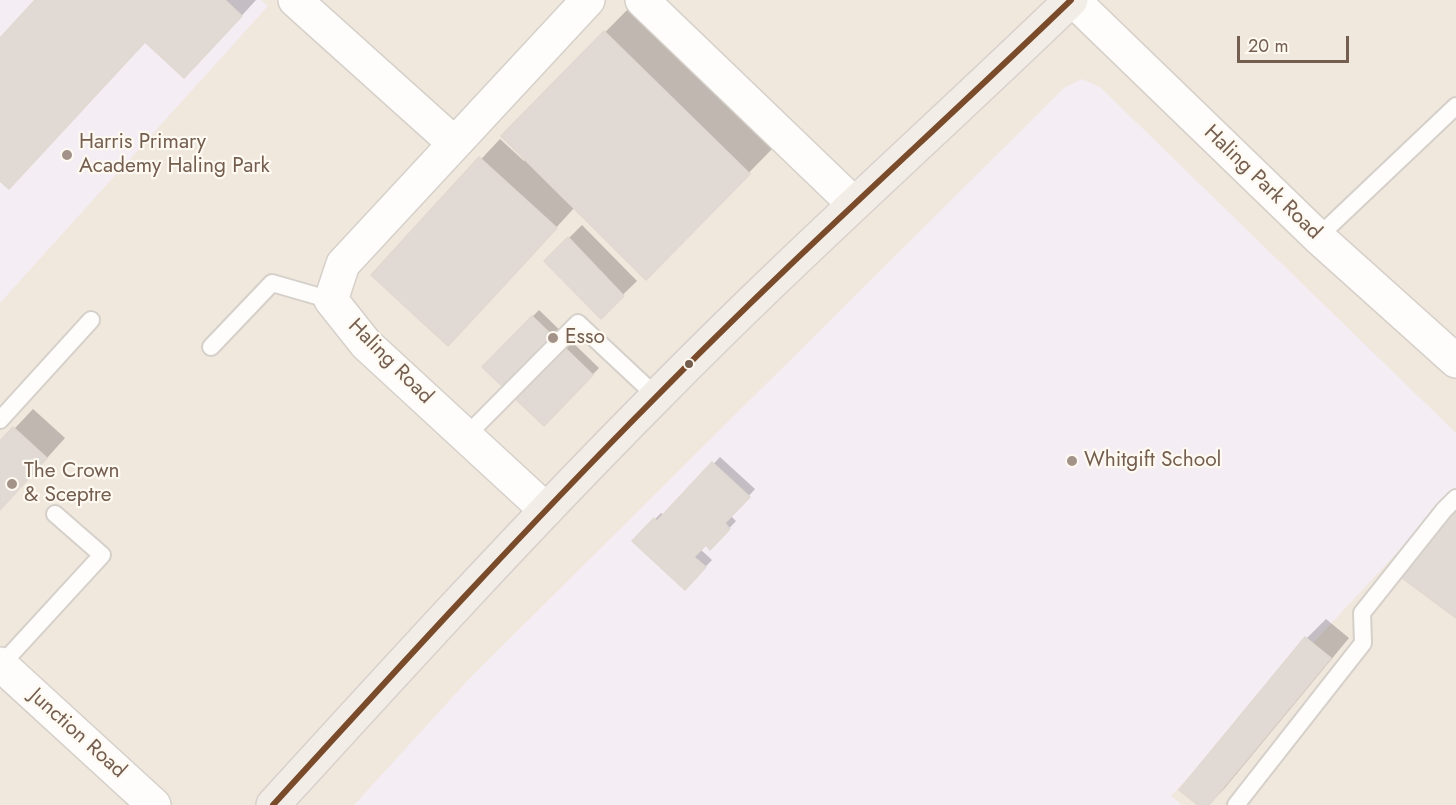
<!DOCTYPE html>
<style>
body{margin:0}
#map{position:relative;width:1456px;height:805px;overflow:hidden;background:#f8f4ee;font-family:Jost,sans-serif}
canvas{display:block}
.scale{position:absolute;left:1237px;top:36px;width:112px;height:27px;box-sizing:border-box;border:3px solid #745e50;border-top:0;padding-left:8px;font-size:18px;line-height:21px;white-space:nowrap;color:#745e50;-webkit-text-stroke:4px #fef9f1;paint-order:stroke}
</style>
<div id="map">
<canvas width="1456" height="805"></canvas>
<div class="scale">20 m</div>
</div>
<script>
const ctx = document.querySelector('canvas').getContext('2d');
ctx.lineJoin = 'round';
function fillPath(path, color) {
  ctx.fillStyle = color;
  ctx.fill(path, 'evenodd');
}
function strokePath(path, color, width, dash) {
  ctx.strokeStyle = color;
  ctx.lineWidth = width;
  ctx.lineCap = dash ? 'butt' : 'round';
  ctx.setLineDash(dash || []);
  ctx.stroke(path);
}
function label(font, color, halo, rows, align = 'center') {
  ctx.font = font + ' Jost,sans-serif';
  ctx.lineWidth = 4.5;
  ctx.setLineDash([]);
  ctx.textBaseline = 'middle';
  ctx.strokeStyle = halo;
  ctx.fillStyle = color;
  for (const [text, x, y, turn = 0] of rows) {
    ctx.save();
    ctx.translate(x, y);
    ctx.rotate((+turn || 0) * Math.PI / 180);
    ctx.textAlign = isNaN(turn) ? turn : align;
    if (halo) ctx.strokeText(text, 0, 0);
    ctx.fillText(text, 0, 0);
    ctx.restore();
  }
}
fillPath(new Path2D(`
 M 0,0 L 1456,0 L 1456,805 L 0,805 Z`), '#f0e7dd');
fillPath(new Path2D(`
 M 0,0 L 261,0 L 268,6 L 0,303 Z
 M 1082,79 L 1100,87 L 1456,433 L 1456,489 L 1171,796 L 1182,805 L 354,805 L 469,679 L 1064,88 Z`), '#f5edf4');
fillPath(new Path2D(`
 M 37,0 L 256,0 L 204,57 L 146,40 L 0,179 L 0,40 Z
 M 629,8 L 772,149 L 646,278 L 575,207 L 467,325 L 373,275 L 500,139 L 524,161 L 526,159 L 503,136 Z
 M 582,225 L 637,281 L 601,316 L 546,261 Z
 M 539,310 L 599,368 L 544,424 L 485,366 Z
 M 33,409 L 65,438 L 0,510 L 0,444 Z
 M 720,457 L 755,489 L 731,516 L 736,521 L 711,548 L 706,543 L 700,549 L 712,560 L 685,588 L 634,541 L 661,513 L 665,516 Z
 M 1326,619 L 1349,638 L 1224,789 L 1208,805 L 1200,805 L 1181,790 L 1307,638 Z`), '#0003');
const building = new Path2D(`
 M 35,0 L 225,0 L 242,16 L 184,78 L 145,42 L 9,189 L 0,181 L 0,38 Z
 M 604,31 L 750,174 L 646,280 L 501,136 Z
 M 479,157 L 557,228 L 448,346 L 371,275 Z
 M 568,237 L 624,296 L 601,319 L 544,261 Z
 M 532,316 L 593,375 L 544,426 L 482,367 Z
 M 13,427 L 47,458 L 0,510 L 0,441 Z
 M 712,462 L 750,497 L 725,523 L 730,529 L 710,550 L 706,545 L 694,557 L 706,567 L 685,590 L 632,541 L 654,518 L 657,521 Z
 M 1454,510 L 1456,511 L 1456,618 L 1402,578 Z
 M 1305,637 L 1331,658 L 1209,805 L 1198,805 L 1179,790 Z`);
fillPath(building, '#e1dad4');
strokePath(building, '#e0d8d1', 1.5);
const lane = new Path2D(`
 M 1318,237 L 1456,106
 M 211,347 L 272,283 L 331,300
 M 0,420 L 91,320
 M 466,436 L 578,323 L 656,396
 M 1,665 L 102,555 L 55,514
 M 1236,805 L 1363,643 L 1362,613 L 1444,510 L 1456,498`);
const street = new Path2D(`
 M 295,0 L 454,143
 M 642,0 L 854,204
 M 546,510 L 366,344 L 331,300 L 343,264 L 588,0
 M 0,664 L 154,805`);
const secondary = new Path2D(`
 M 1073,0 L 1318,237 L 1456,361`);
const primary = new Path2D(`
 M 273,805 C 398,668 524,530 655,398 C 789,261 933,133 1071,0`);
strokePath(lane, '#d5d0c9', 20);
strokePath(street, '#d5d0c9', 36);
strokePath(secondary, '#d6d0c9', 36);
strokePath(primary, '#d9d1cc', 36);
strokePath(lane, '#fefdfc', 16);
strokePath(street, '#fefdfc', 33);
strokePath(secondary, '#fefdfc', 33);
strokePath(primary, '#f2eee7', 33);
strokePath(new Path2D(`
 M 273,805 C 398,668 524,530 655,398 C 789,261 933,133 1071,0`), '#7a4b2a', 6);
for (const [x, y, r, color] of [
 [67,155,6,"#a29287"],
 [553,338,6,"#a29287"],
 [689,364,5,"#745e50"],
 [1072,461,6,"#a29287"],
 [12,484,6,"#a29287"]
]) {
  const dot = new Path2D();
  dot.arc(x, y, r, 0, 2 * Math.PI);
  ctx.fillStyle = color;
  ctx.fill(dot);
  strokePath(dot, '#fef9f1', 2);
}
label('21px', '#745e50', '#fef9f1', [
 ["Harris Primary",79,143],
 ["Academy Haling Park",79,167],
 ["Esso",565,338],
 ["Whitgift School",1084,461],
 ["The Crown",24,472],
 ["& Sceptre",24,496]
], 'left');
label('21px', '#745e50', '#fef9f1', [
 ["Haling Park Road",1262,183,44],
 ["Haling Road",390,362,45],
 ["Junction Road",77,734,42]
]);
</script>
